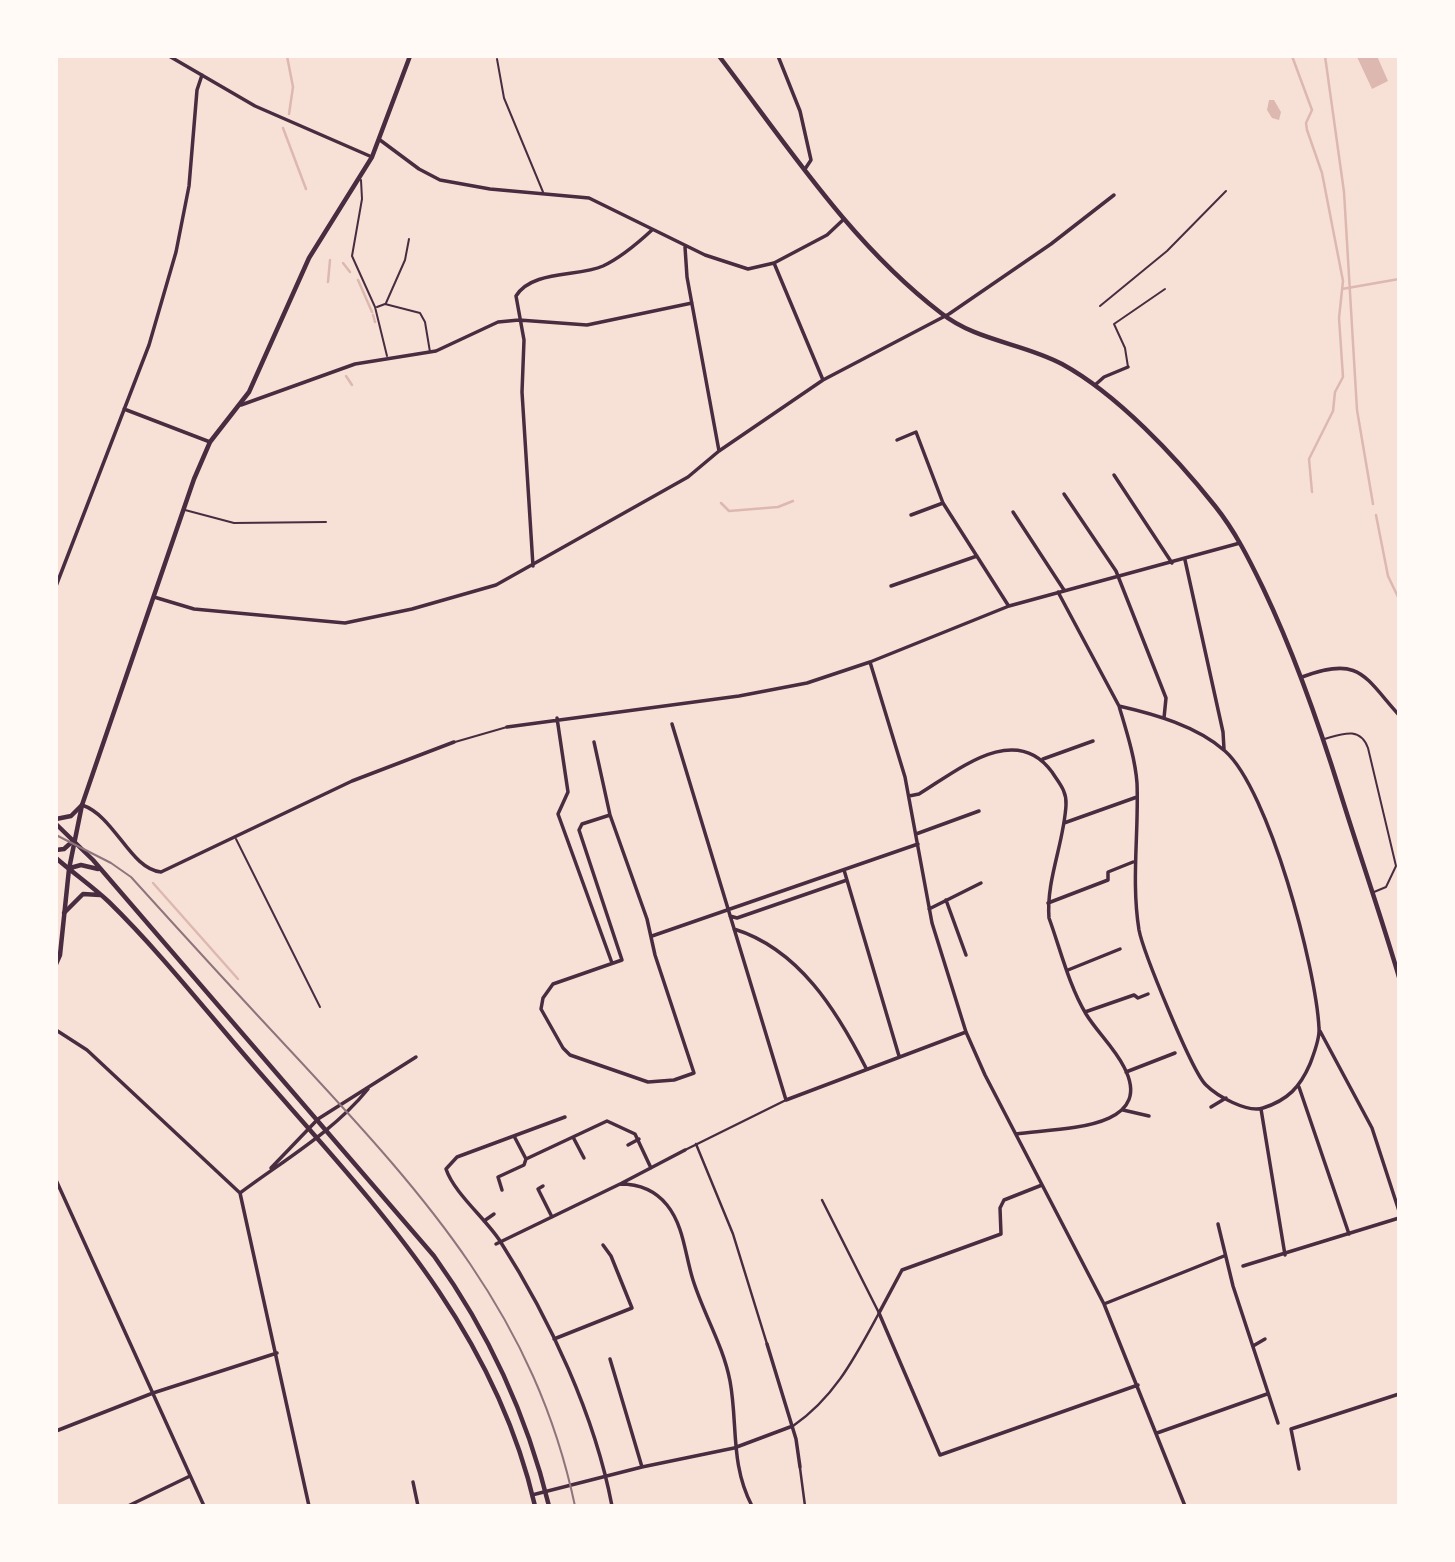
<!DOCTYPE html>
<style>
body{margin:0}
#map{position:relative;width:1455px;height:1562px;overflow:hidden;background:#f7e1d7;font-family:"Fira Sans",sans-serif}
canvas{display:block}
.frame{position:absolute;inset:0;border:58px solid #fffaf5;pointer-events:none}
</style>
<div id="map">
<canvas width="1455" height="1562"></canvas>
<div class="frame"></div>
</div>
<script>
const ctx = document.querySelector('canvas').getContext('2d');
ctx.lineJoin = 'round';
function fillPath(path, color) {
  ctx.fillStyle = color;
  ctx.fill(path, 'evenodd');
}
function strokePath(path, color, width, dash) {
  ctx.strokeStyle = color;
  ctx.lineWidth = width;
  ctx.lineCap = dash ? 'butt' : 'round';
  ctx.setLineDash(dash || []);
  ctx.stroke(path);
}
fillPath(new Path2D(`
 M 1377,56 L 1388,81 L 1372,89 L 1357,57 Z
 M 1269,100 L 1274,100 L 1281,112 L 1279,120 L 1272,118 L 1267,110 Z`), '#dcb8b0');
strokePath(new Path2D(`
 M 287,56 L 293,87 L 289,114
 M 1292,56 L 1312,110 L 1306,123 L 1307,130 L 1322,173 L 1343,281 L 1339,318 L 1343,377 L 1335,392 L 1333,411 L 1309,459 L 1312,492
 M 1325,56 L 1344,192 L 1357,410 L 1373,504
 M 283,128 L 306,189
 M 343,263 L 350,272
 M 358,280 L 372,312
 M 328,282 L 330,260
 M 1342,289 L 1399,279
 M 373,315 L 375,322
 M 346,376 L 352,385
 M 721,503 L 729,511 L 778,507 L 793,501
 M 1376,515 L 1388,576 L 1399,599
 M 153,883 L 238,979`), '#dcb8b0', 2.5);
strokePath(new Path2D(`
 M 497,59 L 504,98 L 543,192
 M 361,180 L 362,199 L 352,256 L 375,307 L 387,356
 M 386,303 L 405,260 L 409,239
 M 1100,306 L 1167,251 L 1226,191
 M 377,307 L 385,304 L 420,313 L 425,322 L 430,352
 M 1128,367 L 1125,348 L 1114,324 L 1165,289
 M 185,510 L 234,523 L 326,522
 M 1324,739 C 1342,734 1360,726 1368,748 L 1396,866 L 1386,887 L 1374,892
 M 455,742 L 507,727
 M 236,839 L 320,1007`), '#4a2c40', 2);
strokePath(new Path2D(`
 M 696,1144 L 733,1234 L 767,1344
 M 685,1150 L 786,1100
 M 793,1426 C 835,1397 855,1357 879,1313 L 822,1200
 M 800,1468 L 805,1506`), '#4a2c40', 2.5);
strokePath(new Path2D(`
 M 169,56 L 255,106 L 372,157
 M 778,56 L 800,111 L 811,160 L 805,169
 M 380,140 L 419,169 L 440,180 L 490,189 L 589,198 L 705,255 L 748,269 L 774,263 L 827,235 L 844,219
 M 685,247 L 687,277 L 719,451
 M 774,263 L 823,380
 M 1095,385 L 1104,377 L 1128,367
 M 241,405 L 355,364 L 436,351 L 498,322 L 519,320 L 587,325 L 692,303
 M 124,409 L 210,442
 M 897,440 L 916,432 L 943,503 L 1008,605
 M 1114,475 L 1172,563
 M 1064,494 L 1116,571 L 1166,698 L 1164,718
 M 1013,512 L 1064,590
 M 911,515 L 943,503
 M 1185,560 L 1223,732 L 1224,749
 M 533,566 L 522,392 L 524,340 L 516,296 C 532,270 578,277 603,266 C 620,258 639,242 652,230
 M 56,586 L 149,345 L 176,252 L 189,186 L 197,90 L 202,75
 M 891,586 L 977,556
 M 1058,592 L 1119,706 C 1126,730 1135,757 1137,783 C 1139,832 1131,881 1139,930 C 1143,951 1192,1072 1206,1085 C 1217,1096 1247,1113 1263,1108 C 1288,1100 1300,1087 1310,1064 C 1314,1053 1320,1039 1319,1028 C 1316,968 1269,790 1225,751 C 1197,726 1154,714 1119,706
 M 154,597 L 194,609 L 345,623 L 412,609 L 496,585 L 688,477 L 719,451 L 823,380 L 949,314 L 1051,244 L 1114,195
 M 870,662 L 905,777 L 932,923 L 966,1032 L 985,1075 L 1104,1304 L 1185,1506
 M 1302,677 C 1360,656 1363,675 1399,715
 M 557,718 L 568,792 L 558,814 L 612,963
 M 672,724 L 786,1100 L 966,1032
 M 507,727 L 739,696 L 807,683 L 870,662 L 1009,606 L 1240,543
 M 594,742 L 610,815 L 647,919 L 655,955 L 694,1073 L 674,1080 L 648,1082 L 570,1055 L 563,1048 L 541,1009 L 543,998 L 553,984 L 622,960 L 579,830 L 582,824 L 610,815
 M 1043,759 L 1093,741
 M 909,796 L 919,794 C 957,771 1015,721 1052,772 C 1059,783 1067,791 1066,805 C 1064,843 1046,880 1049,918 C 1060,948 1069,986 1086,1014 C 1097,1032 1114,1047 1124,1067 C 1158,1132 1053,1128 1016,1134
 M 82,805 C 115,816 130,869 161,872 L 352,781 L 454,742
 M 1064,823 L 1137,797
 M 916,834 L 979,811
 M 844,870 L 899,1056
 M 946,900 L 966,955
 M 1048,903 L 1108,880 L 1108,872 L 1133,862
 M 929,909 L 981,883
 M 730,916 L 737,918 L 847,880
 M 734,929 C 799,949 837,1011 866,1068
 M 652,936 L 918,844
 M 1068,970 L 1120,949
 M 1085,1012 L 1134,995 L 1138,998 L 1148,994
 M 56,1030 L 87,1050 L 240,1193
 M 1320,1031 L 1372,1128 L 1399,1211
 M 1126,1072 L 1175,1053
 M 1299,1087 L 1349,1234
 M 1211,1107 L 1226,1098
 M 1261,1109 L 1285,1255
 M 1123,1110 L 1149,1116
 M 565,1117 L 457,1157 L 446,1169 C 454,1193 486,1219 500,1241 C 550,1319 595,1416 612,1506
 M 514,1136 L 526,1159
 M 573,1137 L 584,1158
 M 628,1145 L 639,1139
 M 271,1168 L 318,1119 L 416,1057
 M 56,1180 L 204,1506
 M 622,1183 L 685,1150
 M 1042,1185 L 1004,1200 L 1000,1208 L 1001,1234 L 902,1270 L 879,1313 L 940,1455 L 1138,1385
 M 543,1186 L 538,1189 L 552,1217
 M 502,1190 L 498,1177 L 524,1165 L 526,1159 L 607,1121 L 635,1134 L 651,1168
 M 240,1193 L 309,1506
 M 240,1193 C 284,1160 333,1132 368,1089
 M 484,1221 L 494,1214
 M 1218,1224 L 1233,1286 L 1278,1423
 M 496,1244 L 620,1184 C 639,1184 655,1190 667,1205 C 684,1226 685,1255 693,1280 C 704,1315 723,1345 730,1381 C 738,1424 730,1464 752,1506
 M 1243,1266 L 1399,1218
 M 1104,1304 L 1224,1256
 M 554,1339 L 632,1308 L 611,1256 L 603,1245
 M 767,1344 L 796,1439 L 800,1467
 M 1253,1346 L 1265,1339
 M 610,1359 L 642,1467
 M 56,1431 L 153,1393 L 277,1353
 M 1157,1433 L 1267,1394
 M 1299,1469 L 1291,1429 L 1399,1394
 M 413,1482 L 418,1506
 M 532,1495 L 642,1467 L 734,1448 L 790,1427
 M 128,1506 L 190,1476`), '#4a2c40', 3.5);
strokePath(new Path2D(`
 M 719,56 C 787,145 851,244 941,313 C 976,341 1023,343 1062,364 C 1117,394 1176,457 1215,506 C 1235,531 1249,559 1263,588 C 1295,655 1319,724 1341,795 C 1360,856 1381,916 1399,977
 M 56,964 L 60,955 L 69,869 L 82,805 L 194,479 L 210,442 L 249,392 L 309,258 L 372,157 L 410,56`), '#4a2c40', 4.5);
strokePath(new Path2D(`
 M 56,819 L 71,816 L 82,805
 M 56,824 L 93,860 L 434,1256 C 488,1331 527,1416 549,1506
 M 56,850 L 64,849 L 74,840
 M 56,858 C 73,873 92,886 109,902 C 163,955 210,1016 260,1073 C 376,1206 494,1327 535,1506
 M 70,868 L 81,865 L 98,869
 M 64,913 L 83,894 L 100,895`), '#4a2c40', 4.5);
strokePath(new Path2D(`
 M 56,835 L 111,863 L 131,877 C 187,939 243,1000 300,1061 C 427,1198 535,1317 575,1506`), '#8f747c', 2);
</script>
